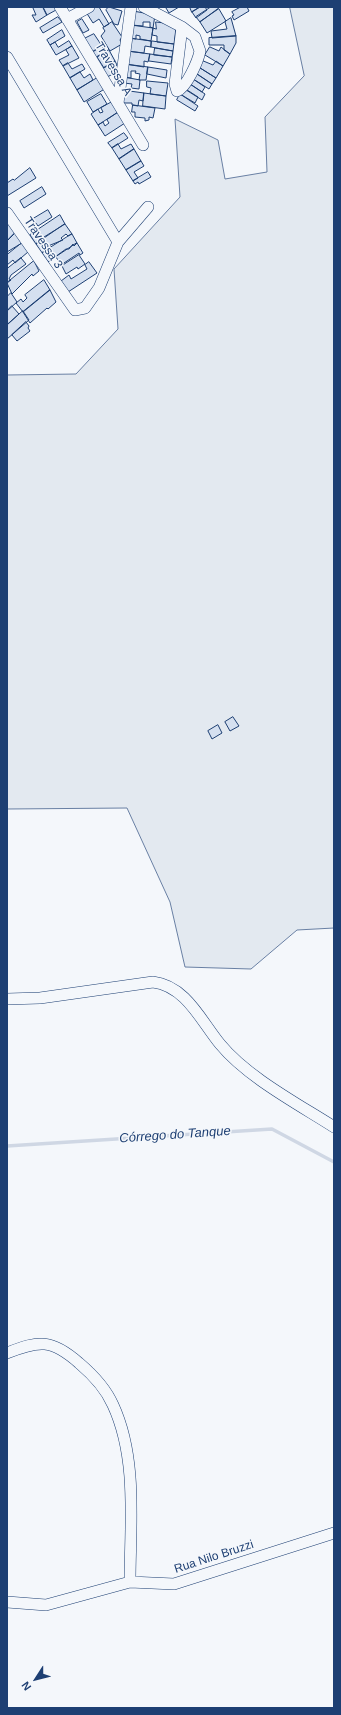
<!DOCTYPE html>
<meta charset="utf-8">
<style>
body{margin:0}
#map{position:relative;width:341px;height:1715px;overflow:hidden;background:#f4f7fb;font-family:Helvetica,sans-serif}
canvas{display:block}
.frame{position:absolute;inset:0;border:8px solid #1d3f73;pointer-events:none}
.north{position:absolute;left:16px;top:1659px;width:40px;height:40px;-webkit-text-stroke:3px #f4f7fb;paint-order:stroke;rotate:234deg;font-size:11px;font-weight:700;line-height:16px;text-align:center;color:#1d3f73}
.north::after{content:'';display:block;margin:auto;width:14px;height:18px;background:#1d3f73;clip-path:polygon(50% 0,100% 100%,50% 72%,0 100%)}
</style>
<div id="map">
<canvas width="341" height="1715"></canvas>
<div class="frame"></div>
<div class="north">N</div>
</div>
<script>
const ctx = document.querySelector('canvas').getContext('2d');
ctx.lineJoin = 'round';
function fillPath(path, color) {
  ctx.fillStyle = color;
  ctx.fill(path, 'evenodd');
}
function strokePath(path, color, width, dash) {
  ctx.strokeStyle = color;
  ctx.lineWidth = width;
  ctx.lineCap = dash ? 'butt' : 'round';
  ctx.setLineDash(dash || []);
  ctx.stroke(path);
}
function label(font, color, halo, rows, align = 'center') {
  ctx.font = font + ' Helvetica,sans-serif';
  ctx.lineWidth = 3;
  ctx.setLineDash([]);
  ctx.textBaseline = 'middle';
  ctx.strokeStyle = halo;
  ctx.fillStyle = color;
  for (const [text, x, y, turn = 0] of rows) {
    ctx.save();
    ctx.translate(x, y);
    ctx.rotate((+turn || 0) * Math.PI / 180);
    ctx.textAlign = isNaN(turn) ? turn : align;
    if (halo) ctx.strokeText(text, 0, 0);
    ctx.fillText(text, 0, 0);
    ctx.restore();
  }
}
const green = new Path2D(`
 M 290,7 L 334,7 L 334,928 L 297,930 L 251,969 L 185,967 L 170,902 L 127,808 L 7,809 L 7,375 L 76,374 L 118,329 L 114,269 L 180,197 L 175,119 L 218,140 L 225,179 L 267,172 L 265,117 L 304,76 Z`);
fillPath(green, '#e3e9f0');
strokePath(green, '#687fa3', 1);
strokePath(new Path2D(`
 M 7,1146 L 272,1129 L 334,1162`), '#cfd7e4', 3.5);
const building = new Path2D(`
 M 35,7 L 43,7 L 47,15 L 36,22 L 32,15 L 36,15 L 33,8 Z
 M 43,7 L 54,7 L 56,10 L 47,15 Z
 M 93,7 L 99,7 L 109,24 L 104,27 L 99,19 L 93,23 L 86,12 Z
 M 109,7 L 122,11 L 118,25 L 114,24 L 106,10 Z
 M 167,7 L 179,7 L 169,13 L 166,8 Z
 M 190,7 L 200,7 L 192,12 Z
 M 200,7 L 205,7 L 207,10 L 196,18 L 192,12 Z
 M 211,7 L 220,7 L 200,22 L 196,17 Z
 M 241,7 L 247,7 L 249,11 L 234,20 L 232,16 L 234,15 L 232,12 Z
 M 219,9 L 226,21 L 207,33 L 200,22 Z
 M 133,11 L 155,15 L 153,28 L 150,27 L 150,22 L 143,22 L 143,26 L 131,25 Z
 M 58,17 L 62,22 L 43,33 L 40,28 Z
 M 231,18 L 236,36 L 212,38 L 211,31 L 227,29 L 225,22 Z
 M 82,19 L 89,30 L 83,33 L 77,22 Z
 M 112,22 L 122,37 L 120,40 L 122,44 L 110,51 L 101,36 L 105,31 L 103,28 Z
 M 156,22 L 173,24 L 176,28 L 174,44 L 157,42 L 157,36 L 152,35 L 153,28 L 156,29 Z
 M 131,25 L 153,28 L 151,41 L 140,39 L 140,36 L 136,35 L 136,39 L 129,38 Z
 M 62,30 L 65,36 L 50,45 L 47,40 Z
 M 94,34 L 102,46 L 91,53 L 84,39 Z
 M 236,36 L 236,43 L 230,54 L 224,50 L 224,45 L 209,45 L 209,38 Z
 M 129,38 L 151,41 L 151,47 L 145,46 L 144,53 L 127,51 Z
 M 69,41 L 72,46 L 56,55 L 50,45 L 55,42 L 58,47 Z
 M 152,41 L 174,44 L 173,51 L 151,47 Z
 M 72,46 L 79,58 L 63,66 L 59,60 L 69,55 L 66,50 Z
 M 102,46 L 105,52 L 94,59 L 91,53 Z
 M 210,47 L 219,51 L 221,47 L 230,54 L 223,66 L 205,55 Z
 M 155,48 L 173,51 L 172,57 L 154,55 Z
 M 109,50 L 115,61 L 104,68 L 97,57 Z
 M 127,51 L 150,54 L 148,62 L 144,61 L 144,67 L 125,64 Z
 M 150,54 L 172,57 L 171,64 L 149,61 Z
 M 201,60 L 213,65 L 216,61 L 223,66 L 216,78 L 197,66 Z
 M 115,61 L 117,65 L 112,68 L 115,73 L 107,77 L 102,69 Z
 M 68,63 L 72,69 L 82,64 L 85,69 L 70,78 L 63,66 Z
 M 125,64 L 148,67 L 146,80 L 139,80 L 140,74 L 135,73 L 136,71 L 131,71 L 131,78 L 123,77 Z
 M 197,66 L 216,78 L 212,84 L 194,72 Z
 M 148,67 L 167,70 L 166,78 L 147,74 Z
 M 80,72 L 84,78 L 90,74 L 93,80 L 77,90 L 70,78 Z
 M 194,72 L 212,84 L 209,89 L 190,77 Z
 M 99,77 L 106,88 L 84,102 L 77,90 Z
 M 124,77 L 140,80 L 139,89 L 131,88 L 132,84 L 124,83 Z
 M 190,77 L 205,87 L 202,92 L 187,82 Z
 M 147,81 L 168,83 L 166,96 L 150,94 L 151,88 L 147,87 Z
 M 187,82 L 205,94 L 202,100 L 183,88 Z
 M 184,88 L 198,97 L 195,103 L 180,94 Z
 M 122,90 L 144,93 L 143,101 L 139,100 L 138,106 L 132,105 L 132,103 L 120,103 Z
 M 144,93 L 166,96 L 165,109 L 143,106 Z
 M 101,94 L 107,104 L 93,112 L 87,102 Z
 M 180,94 L 198,106 L 195,111 L 177,100 Z
 M 112,102 L 118,112 L 98,125 L 91,114 L 98,109 L 100,113 L 103,112 L 101,108 Z
 M 133,105 L 155,108 L 153,118 L 149,117 L 149,120 L 145,121 L 145,118 L 135,117 L 135,112 L 132,112 Z
 M 119,112 L 125,123 L 105,136 L 98,125 L 103,122 L 105,126 L 109,123 L 107,120 Z
 M 124,133 L 128,138 L 112,148 L 108,143 Z
 M 118,144 L 121,149 L 131,144 L 134,149 L 119,159 L 112,148 Z
 M 134,149 L 141,161 L 126,170 L 119,159 Z
 M 141,161 L 144,166 L 134,172 L 138,178 L 133,181 L 126,170 Z
 M 30,168 L 36,178 L 7,196 L 7,183 L 13,179 L 14,180 Z
 M 148,172 L 151,177 L 139,184 L 138,182 L 135,184 L 133,181 Z
 M 42,187 L 46,194 L 24,208 L 20,201 Z
 M 48,210 L 52,217 L 38,226 L 33,219 Z
 M 60,215 L 65,224 L 44,237 L 45,238 L 36,244 L 30,235 Z
 M 9,224 L 15,233 L 7,241 L 7,226 Z
 M 65,224 L 72,234 L 68,236 L 66,234 L 61,238 L 63,240 L 48,246 L 50,248 L 42,253 L 36,244 Z
 M 15,233 L 22,243 L 7,252 L 7,241 Z
 M 72,234 L 77,243 L 74,246 L 73,244 L 69,249 L 66,249 L 48,262 L 42,253 Z
 M 22,243 L 28,252 L 15,263 L 13,260 L 7,265 L 7,255 Z
 M 77,243 L 83,253 L 80,255 L 79,253 L 61,265 L 56,257 Z
 M 79,255 L 85,264 L 78,269 L 77,267 L 66,274 L 62,266 Z
 M 21,258 L 26,264 L 11,275 L 9,279 L 11,280 L 7,283 L 7,269 Z
 M 34,261 L 39,271 L 33,276 L 32,274 L 12,294 L 7,283 Z
 M 89,262 L 97,273 L 68,292 L 61,281 L 69,275 L 71,279 L 87,269 L 85,265 Z
 M 44,280 L 50,290 L 23,312 L 16,303 L 21,299 L 23,302 L 27,298 L 25,295 Z
 M 50,290 L 56,302 L 48,309 L 47,308 L 30,323 L 23,312 Z
 M 11,293 L 17,302 L 7,311 L 7,297 Z
 M 12,306 L 19,314 L 7,325 L 7,311 Z
 M 23,311 L 29,320 L 7,339 L 7,325 Z
 M 26,322 L 29,326 L 28,328 L 30,331 L 17,341 L 12,335 Z
 M 233,717 L 239,726 L 230,731 L 225,722 Z
 M 218,725 L 222,733 L 212,739 L 208,731 Z`);
fillPath(building, '#d5e0f0');
strokePath(building, '#1d3f73', 1);
const minor = new Path2D(`
 M 60,7 L 143,145
 M 144,7 L 182,27 L 175,84 L 177,91 C 187,87 198,61 200,51 L 195,37 L 182,27
 M 67,19 L 89,7
 M 7,57 L 118,242 L 148,207
 M 118,103 L 131,7
 M 7,213 L 75,310 L 85,308 L 99,288 L 118,242
 M 7,999 L 40,998 L 153,982 C 186,986 201,1021 220,1044 C 247,1077 298,1104 334,1127
 M 7,1353 C 39,1340 52,1339 79,1363 C 92,1374 106,1389 113,1405 C 138,1459 130,1525 130,1582
 M 7,1602 L 46,1605 L 130,1582 L 174,1584 L 334,1533`);
strokePath(minor, '#1d3f73', 12);
strokePath(minor, '#f4f7fb', 11);
label('12px', '#1d3f73', '#f4f7fb', [
 ["Travessa A",113,69,59],
 ["Travessa 3",43,243,56],
 ["Rua Nilo Bruzzi",214,1557,-18]
]);
label('italic 13px', '#1d3f73', '#f4f7fb', [
 ["Córrego do Tanque",175,1135,-4]
]);
</script>
